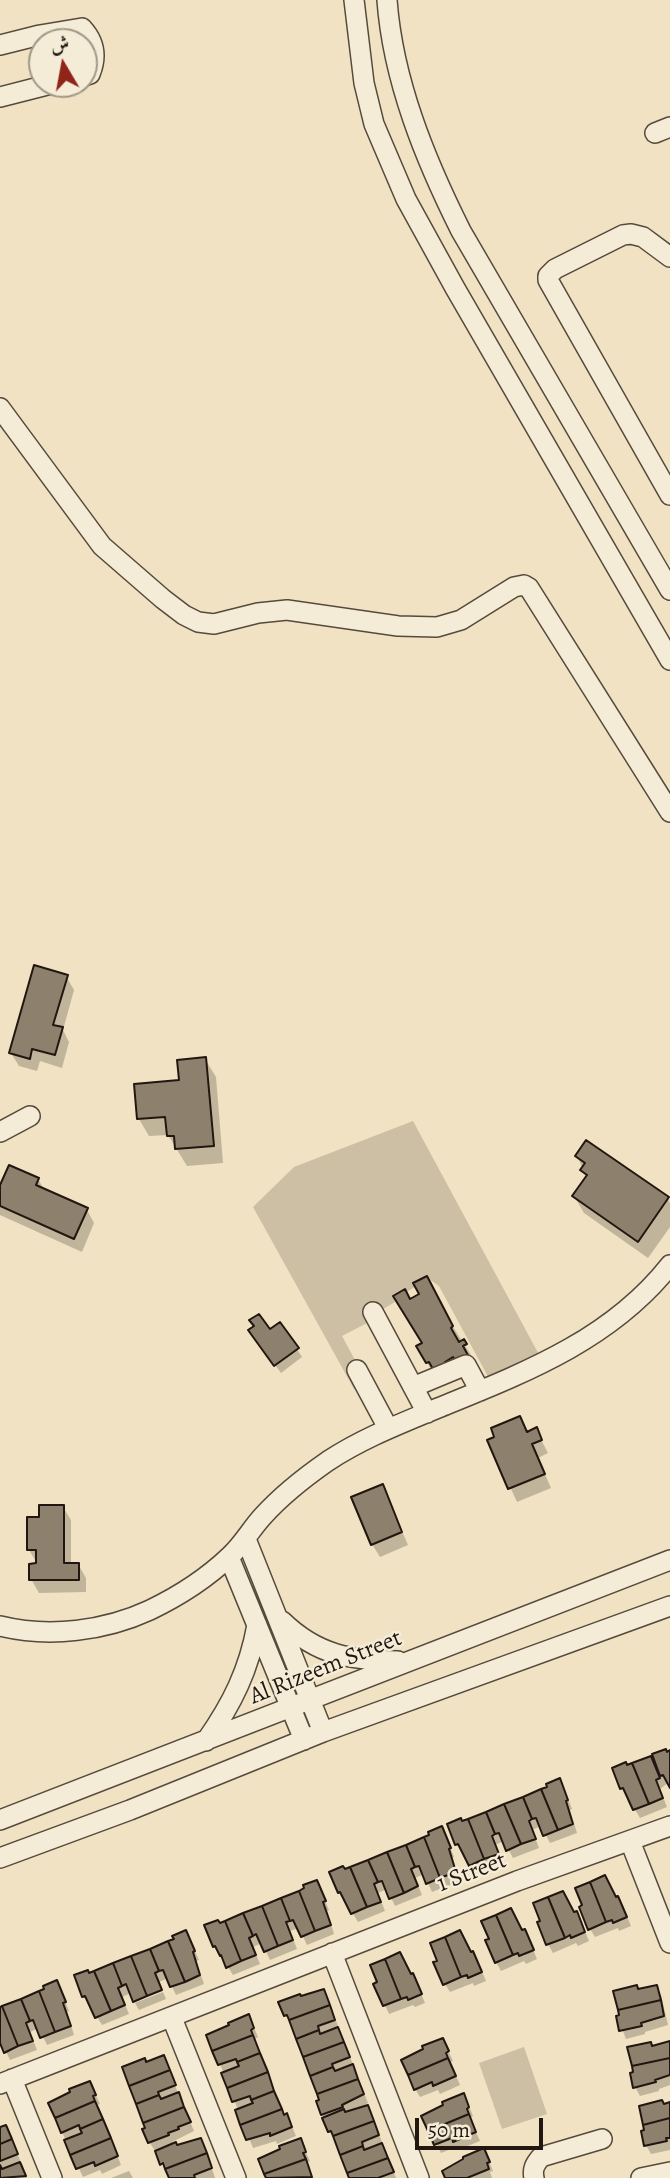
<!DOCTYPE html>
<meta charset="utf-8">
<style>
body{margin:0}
#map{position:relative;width:670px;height:2178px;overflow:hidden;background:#f0e2c2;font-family:Alegreya,Amiri,serif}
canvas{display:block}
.north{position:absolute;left:28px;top:28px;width:70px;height:70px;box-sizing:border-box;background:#f5ecd7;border:2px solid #a19787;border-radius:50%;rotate:350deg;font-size:19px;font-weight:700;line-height:28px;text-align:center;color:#221710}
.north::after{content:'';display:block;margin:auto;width:24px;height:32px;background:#8f2418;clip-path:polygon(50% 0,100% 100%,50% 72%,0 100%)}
.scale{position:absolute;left:415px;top:2118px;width:128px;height:32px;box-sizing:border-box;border:4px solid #221710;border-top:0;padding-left:9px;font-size:21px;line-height:24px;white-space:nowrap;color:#221710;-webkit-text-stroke:5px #f5ecd7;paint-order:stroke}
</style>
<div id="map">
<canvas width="670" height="2178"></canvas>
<div class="north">ش</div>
<div class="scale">50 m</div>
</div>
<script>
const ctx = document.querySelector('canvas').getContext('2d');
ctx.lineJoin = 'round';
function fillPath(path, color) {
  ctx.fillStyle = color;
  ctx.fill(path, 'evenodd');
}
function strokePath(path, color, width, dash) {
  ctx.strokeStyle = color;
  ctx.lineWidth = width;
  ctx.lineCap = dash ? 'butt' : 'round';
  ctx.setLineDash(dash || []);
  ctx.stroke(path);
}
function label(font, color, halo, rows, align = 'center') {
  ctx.font = font + ' Alegreya,serif';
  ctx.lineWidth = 5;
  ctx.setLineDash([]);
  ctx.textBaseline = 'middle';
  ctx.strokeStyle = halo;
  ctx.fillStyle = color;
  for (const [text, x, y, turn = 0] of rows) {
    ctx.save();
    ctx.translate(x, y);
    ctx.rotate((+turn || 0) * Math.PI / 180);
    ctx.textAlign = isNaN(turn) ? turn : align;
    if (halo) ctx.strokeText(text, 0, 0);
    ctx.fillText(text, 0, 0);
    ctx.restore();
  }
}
fillPath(new Path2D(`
 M 413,1121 L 543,1362 L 492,1384 L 439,1286 L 429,1279 L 394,1299 L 395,1302 L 378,1312 L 371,1321 L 342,1336 L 367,1382 L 354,1389 L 253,1207 L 294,1167 Z
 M 524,2047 L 547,2114 L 502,2129 L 479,2063 Z`), '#cdbfa4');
fillPath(new Path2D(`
 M 66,976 L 74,990 L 63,1030 L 69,1042 L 62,1068 L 40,1061 L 37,1071 L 19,1066 L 11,1053 Z
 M 205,1059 L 216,1077 L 223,1163 L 187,1166 L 168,1135 L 149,1136 L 139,1119 L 136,1086 L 181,1082 Z
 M 577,1156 L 668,1199 L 670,1203 L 670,1227 L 648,1258 L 584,1213 L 574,1196 L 587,1178 Z
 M 38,1179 L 45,1191 L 87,1210 L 94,1223 L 82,1252 L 0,1215 L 0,1189 Z
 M 410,1301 L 448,1319 L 473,1358 L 435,1376 L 418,1347 L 424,1344 Z
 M 270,1332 L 297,1349 L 302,1357 L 281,1373 L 256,1339 Z
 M 536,1430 L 548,1453 L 538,1458 L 551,1488 L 517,1502 L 489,1441 Z
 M 382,1486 L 408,1545 L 380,1557 L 372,1544 Z
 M 63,1507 L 71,1520 L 71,1564 L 78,1564 L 86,1578 L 86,1592 L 39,1593 L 31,1579 L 38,1565 L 29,1550 L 41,1519 Z
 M 670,1752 L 670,1786 L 668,1783 L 660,1789 L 667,1807 L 640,1818 L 622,1788 L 614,1769 L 656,1768 L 654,1755 Z
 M 564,1789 L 572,1809 L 570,1810 L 577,1833 L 550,1843 L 541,1826 L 532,1830 L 539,1848 L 513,1858 L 504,1841 L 495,1845 L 502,1863 L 475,1874 L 457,1844 L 462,1823 Z
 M 446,1837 L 454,1857 L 452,1858 L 460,1881 L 432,1892 L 424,1874 L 415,1878 L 422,1895 L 395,1906 L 387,1889 L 378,1893 L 385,1911 L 358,1922 L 340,1892 L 332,1873 L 344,1871 Z
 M 321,1891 L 329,1910 L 327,1911 L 334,1934 L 307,1945 L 299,1928 L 290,1931 L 297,1949 L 270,1960 L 262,1943 L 253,1947 L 260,1964 L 233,1975 L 215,1946 L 219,1925 Z
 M 616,1899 L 623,1907 L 631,1926 L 619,1931 L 618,1928 L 595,1937 L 590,1929 Z
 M 574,1914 L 581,1922 L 589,1941 L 578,1946 L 576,1943 L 553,1953 L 548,1944 Z
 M 186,1932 L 199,1960 L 196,1961 L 204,1984 L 176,1995 L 168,1978 L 159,1982 L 162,1989 L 134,2000 L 131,1993 L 122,1997 L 129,2014 L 102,2025 L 84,1996 L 88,1975 L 176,1939 Z
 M 529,1940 L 537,1959 L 526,1964 L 524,1961 L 501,1971 L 496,1962 Z
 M 471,1954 L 478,1962 L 486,1981 L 474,1986 L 473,1983 L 450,1992 L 445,1984 Z
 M 411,1976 L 417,1984 L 425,2003 L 415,2007 L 413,2005 L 389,2014 L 376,1985 Z
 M 656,1987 L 661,1995 L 668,2025 L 645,2032 L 645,2034 L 626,2039 L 618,2018 L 639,1991 Z
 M 61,1991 L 69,2011 L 67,2012 L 74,2035 L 47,2045 L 39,2028 L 30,2032 L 37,2050 L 10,2060 L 2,2043 L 0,2044 L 0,2009 Z
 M 323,1991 L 328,2000 L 368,2103 L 366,2104 L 372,2116 L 396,2178 L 351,2178 L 336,2139 L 329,2131 L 318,2102 L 321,2101 L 292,2023 L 285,2015 L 300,1998 Z
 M 163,1992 L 166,1999 L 139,2010 L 135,2003 Z
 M 248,2016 L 253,2025 L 258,2037 L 255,2039 L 284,2116 L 291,2124 L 296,2136 L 277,2144 L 276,2141 L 253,2148 L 209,2036 Z
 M 670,2043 L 670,2085 L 659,2089 L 659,2091 L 640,2096 L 635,2087 L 652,2047 Z
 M 447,2048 L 453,2061 L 450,2062 L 460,2085 L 440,2094 L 438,2090 L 420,2097 L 415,2089 Z
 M 163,2057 L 194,2131 L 172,2142 L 177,2147 L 205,2148 L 215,2178 L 171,2178 L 157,2150 L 155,2151 L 150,2143 L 145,2130 L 148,2129 L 146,2064 Z
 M 94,2091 L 100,2104 L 97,2105 L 121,2165 L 102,2174 L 100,2170 L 83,2177 L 62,2132 Z
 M 468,2104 L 473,2116 L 470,2118 L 480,2141 L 460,2149 L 458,2146 L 441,2153 L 424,2116 Z
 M 670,2104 L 670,2150 L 651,2154 L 646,2145 L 664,2105 Z
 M 0,2129 L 10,2135 L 27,2178 L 0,2178 Z
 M 300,2140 L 310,2161 L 307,2162 L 313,2178 L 267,2178 L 261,2160 Z
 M 488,2159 L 493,2171 L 490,2172 L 492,2178 L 447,2178 Z
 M 129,2171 L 133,2178 L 111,2178 Z`), '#0003');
const building = new Path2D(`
 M 34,965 L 68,975 L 53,1025 L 63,1027 L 55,1055 L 32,1049 L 30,1059 L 9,1053 Z
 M 206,1057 L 214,1146 L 175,1149 L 174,1136 L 167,1136 L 165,1117 L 137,1119 L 134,1084 L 179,1080 L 177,1060 Z
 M 586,1140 L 669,1197 L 638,1242 L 572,1196 L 587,1175 L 580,1170 L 585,1163 L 575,1156 Z
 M 9,1165 L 39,1178 L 36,1185 L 88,1208 L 74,1239 L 0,1206 L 0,1185 Z
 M 427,1276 L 453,1326 L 451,1328 L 459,1342 L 464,1339 L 467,1344 L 463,1346 L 470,1359 L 458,1365 L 453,1357 L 445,1362 L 447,1364 L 434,1371 L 429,1362 L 426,1363 L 416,1346 L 422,1343 L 393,1296 L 405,1289 L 410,1299 L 419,1294 L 413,1283 Z
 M 259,1314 L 270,1329 L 280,1322 L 299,1348 L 274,1366 L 248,1330 L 254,1326 L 249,1320 Z
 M 520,1416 L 527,1432 L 537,1427 L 542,1440 L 532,1444 L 545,1474 L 508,1489 L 487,1440 L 494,1437 L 491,1428 Z
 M 383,1484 L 402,1532 L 371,1545 L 351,1497 Z
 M 39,1505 L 64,1505 L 64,1563 L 79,1563 L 79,1580 L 29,1580 L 29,1564 L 36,1563 L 36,1550 L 27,1550 L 27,1517 L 39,1517 Z
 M 666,1749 L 667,1752 L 670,1750 L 670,1788 L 663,1775 L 660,1776 L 652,1754 Z
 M 651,1756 L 660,1778 L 656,1780 L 663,1798 L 649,1804 L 632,1763 Z
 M 626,1762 L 627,1765 L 632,1763 L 649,1804 L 633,1810 L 623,1788 L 620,1789 L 612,1768 Z
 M 560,1778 L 568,1800 L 566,1801 L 573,1824 L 558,1830 L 541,1789 L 547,1787 L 546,1784 Z
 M 541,1789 L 558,1830 L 543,1836 L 536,1818 L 532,1819 L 523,1797 Z
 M 523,1797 L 532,1819 L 529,1821 L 536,1839 L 521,1844 L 504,1804 Z
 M 504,1804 L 521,1844 L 506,1851 L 499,1833 L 495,1834 L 486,1812 Z
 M 486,1812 L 495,1834 L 492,1836 L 499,1854 L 484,1859 L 468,1819 Z
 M 461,1818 L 462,1821 L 468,1819 L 484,1859 L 469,1866 L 458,1844 L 455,1845 L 447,1824 Z
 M 442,1826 L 451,1848 L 449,1849 L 456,1872 L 440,1878 L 424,1837 L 429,1835 L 428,1832 Z
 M 424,1837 L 440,1878 L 426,1884 L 419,1866 L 415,1867 L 406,1845 Z
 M 406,1845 L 415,1867 L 411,1869 L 418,1886 L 404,1893 L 387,1852 Z
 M 387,1852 L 404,1893 L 389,1899 L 382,1881 L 378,1882 L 368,1860 Z
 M 368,1860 L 378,1882 L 374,1884 L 381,1902 L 367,1907 L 350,1867 Z
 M 343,1866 L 345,1869 L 350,1867 L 367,1907 L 351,1914 L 340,1892 L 338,1893 L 329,1872 Z
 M 605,1875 L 616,1897 L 618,1896 L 627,1917 L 613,1923 L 612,1920 L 606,1922 L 590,1882 Z
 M 317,1880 L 326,1901 L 323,1902 L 331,1925 L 315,1931 L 299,1891 L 304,1888 L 303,1885 Z
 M 590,1882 L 606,1922 L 588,1930 L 579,1907 L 582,1905 L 575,1888 Z
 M 299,1891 L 315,1931 L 301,1937 L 293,1920 L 290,1921 L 281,1898 Z
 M 563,1891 L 574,1912 L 577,1911 L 585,1932 L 571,1938 L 570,1935 L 565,1938 L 548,1897 Z
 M 548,1897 L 565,1938 L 546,1945 L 537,1922 L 540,1921 L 533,1903 Z
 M 281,1898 L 290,1921 L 286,1922 L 293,1940 L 278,1946 L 262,1906 Z
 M 262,1906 L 278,1946 L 264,1952 L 256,1934 L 253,1936 L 243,1913 Z
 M 511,1908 L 522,1930 L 525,1929 L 534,1950 L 519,1956 L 518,1953 L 513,1955 L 496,1915 Z
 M 243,1913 L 253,1936 L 249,1938 L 256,1955 L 241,1961 L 225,1921 Z
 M 496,1915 L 513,1955 L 495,1963 L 485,1940 L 489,1939 L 481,1921 Z
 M 218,1920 L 220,1923 L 225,1921 L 241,1961 L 226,1968 L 221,1955 L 220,1956 L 215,1946 L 213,1947 L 204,1925 Z
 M 186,1930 L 195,1951 L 193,1952 L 200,1975 L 185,1982 L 168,1941 L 174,1939 L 172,1936 Z
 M 460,1930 L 471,1952 L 473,1951 L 482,1972 L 468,1978 L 467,1975 L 461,1977 L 445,1937 Z
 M 445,1937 L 461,1977 L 443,1985 L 433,1962 L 437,1961 L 430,1943 Z
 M 168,1941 L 185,1982 L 170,1987 L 163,1970 L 159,1971 L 150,1949 Z
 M 150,1949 L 159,1971 L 155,1973 L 162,1990 L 147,1996 L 131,1956 Z
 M 400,1952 L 411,1974 L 413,1973 L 422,1994 L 408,2000 L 407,1997 L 401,1999 L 385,1959 Z
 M 131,1956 L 147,1996 L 133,2002 L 126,1984 L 122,1986 L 113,1963 Z
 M 385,1959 L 401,1999 L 383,2006 L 373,1984 L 377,1982 L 370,1965 Z
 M 113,1963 L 122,1986 L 118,1988 L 125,2005 L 111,2011 L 94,1971 Z
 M 88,1970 L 89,1973 L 94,1971 L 111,2011 L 95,2018 L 85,1996 L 82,1997 L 74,1975 Z
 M 57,1980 L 66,2002 L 63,2003 L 71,2026 L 55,2032 L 39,1991 L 44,1989 L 43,1986 Z
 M 637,1985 L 638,1989 L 657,1985 L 661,2000 L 618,2010 L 613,1991 Z
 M 324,1989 L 330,2005 L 289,2020 L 287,2015 L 284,2016 L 278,2002 L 300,1994 L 301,1996 Z
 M 39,1991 L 55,2032 L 40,2038 L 33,2020 L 30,2021 L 21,1999 Z
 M 21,1999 L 30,2021 L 26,2023 L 33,2041 L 18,2046 L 2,2006 Z
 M 661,2000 L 664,2016 L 641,2023 L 642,2026 L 619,2031 L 616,2016 L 619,2015 L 618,2010 Z
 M 330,2005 L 335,2020 L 318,2026 L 319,2030 L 296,2039 L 289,2020 Z
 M 2,2006 L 18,2046 L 4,2053 L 0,2043 L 0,2007 Z
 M 249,2014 L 254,2028 L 251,2030 L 253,2035 L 212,2051 L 206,2035 L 229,2025 L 228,2023 Z
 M 338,2027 L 344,2042 L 303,2057 L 296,2039 L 319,2030 L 320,2034 Z
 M 253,2035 L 260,2053 L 237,2062 L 236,2059 L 218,2065 L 212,2051 Z
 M 443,2038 L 449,2051 L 446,2053 L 448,2058 L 408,2075 L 401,2060 L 423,2049 L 422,2046 Z
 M 670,2041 L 670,2058 L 632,2066 L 627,2047 L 651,2042 L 652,2046 Z
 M 344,2042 L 350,2057 L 332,2064 L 333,2067 L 310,2076 L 303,2057 Z
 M 260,2053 L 268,2072 L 227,2088 L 221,2073 L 239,2066 L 237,2062 Z
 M 164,2055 L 170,2070 L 129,2086 L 122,2067 L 145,2058 L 146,2062 Z
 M 448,2058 L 456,2076 L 433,2086 L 432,2082 L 414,2090 L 408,2075 Z
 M 670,2058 L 670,2075 L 655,2080 L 656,2082 L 633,2088 L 630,2073 L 633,2072 L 632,2066 Z
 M 353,2064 L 358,2079 L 317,2094 L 310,2076 L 333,2067 L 335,2071 Z
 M 170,2070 L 176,2085 L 158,2092 L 159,2095 L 136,2104 L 129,2086 Z
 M 268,2072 L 274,2091 L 251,2100 L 250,2096 L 232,2102 L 227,2088 Z
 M 358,2079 L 364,2094 L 342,2105 L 343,2107 L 321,2115 L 316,2101 L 319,2100 L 317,2094 Z
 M 90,2081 L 96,2095 L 93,2096 L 95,2101 L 55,2118 L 48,2103 L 70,2092 L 69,2089 Z
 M 274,2091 L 282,2109 L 240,2125 L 235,2110 L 253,2103 L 251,2100 Z
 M 179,2092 L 184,2107 L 143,2123 L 136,2104 L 159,2095 L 161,2099 Z
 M 464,2093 L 469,2107 L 467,2109 L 469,2114 L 428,2131 L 421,2116 L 443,2105 L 442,2102 Z
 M 662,2100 L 664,2104 L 670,2102 L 670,2118 L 643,2125 L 639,2106 Z
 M 95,2101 L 103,2119 L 80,2129 L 79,2125 L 61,2133 L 55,2118 Z
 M 368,2105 L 374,2121 L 333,2136 L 331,2131 L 328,2132 L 322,2118 L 344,2109 L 345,2112 Z
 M 184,2107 L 191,2122 L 178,2127 L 179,2129 L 168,2133 L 169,2135 L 148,2143 L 142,2129 L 145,2128 L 143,2123 Z
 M 282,2109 L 284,2115 L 287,2113 L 292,2127 L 270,2136 L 270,2133 L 246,2140 L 240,2125 Z
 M 469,2114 L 476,2132 L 453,2142 L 452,2138 L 434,2145 L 428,2131 Z
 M 670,2118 L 670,2138 L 666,2138 L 667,2141 L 644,2146 L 641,2131 L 644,2130 L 643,2125 Z
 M 103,2119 L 111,2138 L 70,2155 L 64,2140 L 82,2133 L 80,2129 Z
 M 374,2121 L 379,2135 L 362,2142 L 363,2146 L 340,2155 L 333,2136 Z
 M 6,2125 L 12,2139 L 0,2144 L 0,2127 Z
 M 111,2138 L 118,2156 L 95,2166 L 94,2162 L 76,2169 L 70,2155 Z
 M 201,2138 L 207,2153 L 165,2169 L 163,2163 L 160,2165 L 155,2151 L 176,2142 L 177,2145 Z
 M 301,2138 L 306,2152 L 303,2153 L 306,2159 L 264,2174 L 258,2159 L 280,2149 L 279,2146 Z
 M 12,2139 L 18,2154 L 0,2161 L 0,2144 Z
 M 382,2143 L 388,2158 L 347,2173 L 340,2155 L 363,2146 L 364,2150 Z
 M 484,2148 L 490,2162 L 487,2163 L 489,2169 L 467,2178 L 445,2178 L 442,2171 L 463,2159 L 463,2157 Z
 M 207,2153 L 212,2168 L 194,2175 L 195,2178 L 169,2178 L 165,2169 Z
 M 388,2158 L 394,2172 L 378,2178 L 349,2178 L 347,2173 Z
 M 306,2159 L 312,2177 L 266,2178 L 264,2174 Z
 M 20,2162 L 26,2176 L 0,2178 L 0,2165 L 2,2169 Z`);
fillPath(building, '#8d816d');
strokePath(building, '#221710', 2);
const minor = new Path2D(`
 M 354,0 L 364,83 L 374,124 L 406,199 L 455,288 L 670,660
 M 387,0 C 393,81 425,159 461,231 L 670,590
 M 0,45 L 40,35 L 82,28 C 95,42 97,57 90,74 L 84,76
 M 0,97 L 51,84
 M 655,133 L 670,127
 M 670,257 L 643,237 L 631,234 L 623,235 L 555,269 L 548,276 L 548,280 L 670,495
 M 0,408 L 102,546 L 163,599 L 184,615 L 198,622 L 214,624 L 258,613 L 287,610 L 398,626 L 437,627 L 461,620 L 514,587 L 524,585 L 529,588 L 670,812
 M 0,1132 L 30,1116
 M 373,1312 L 427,1413
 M 357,1370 L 388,1428
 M 413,1387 L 466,1365 L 480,1391
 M 246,1539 L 323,1732
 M 229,1557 L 304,1740
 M 282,1621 C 318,1656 351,1660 398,1661
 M 0,1626 C 49,1638 105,1631 150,1610 C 179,1596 207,1578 230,1556 C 243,1544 251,1529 263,1516 C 282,1495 305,1477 328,1461 C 363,1438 400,1424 438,1408 C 524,1373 611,1340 670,1265
 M 206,1741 C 232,1704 249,1670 257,1625
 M 0,1820 L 670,1560
 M 630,1841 L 670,1943
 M 0,1858 L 130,1810 L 323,1732 L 670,1606
 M 332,1953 L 419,2178
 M 172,2018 L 236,2178
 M 12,2079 L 52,2178
 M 0,2084 L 517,1881 L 670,1826
 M 534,2178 C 532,2169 535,2164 541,2157 L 602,2139
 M 641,2178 L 670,2172`);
strokePath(minor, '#564a3c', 22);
strokePath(minor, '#f5ecd7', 19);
label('24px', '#221710', '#f5ecd7', [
 ["Al Rizeem Street",326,1668,-22],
 ["1 Street",472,1873,-21]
]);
</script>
